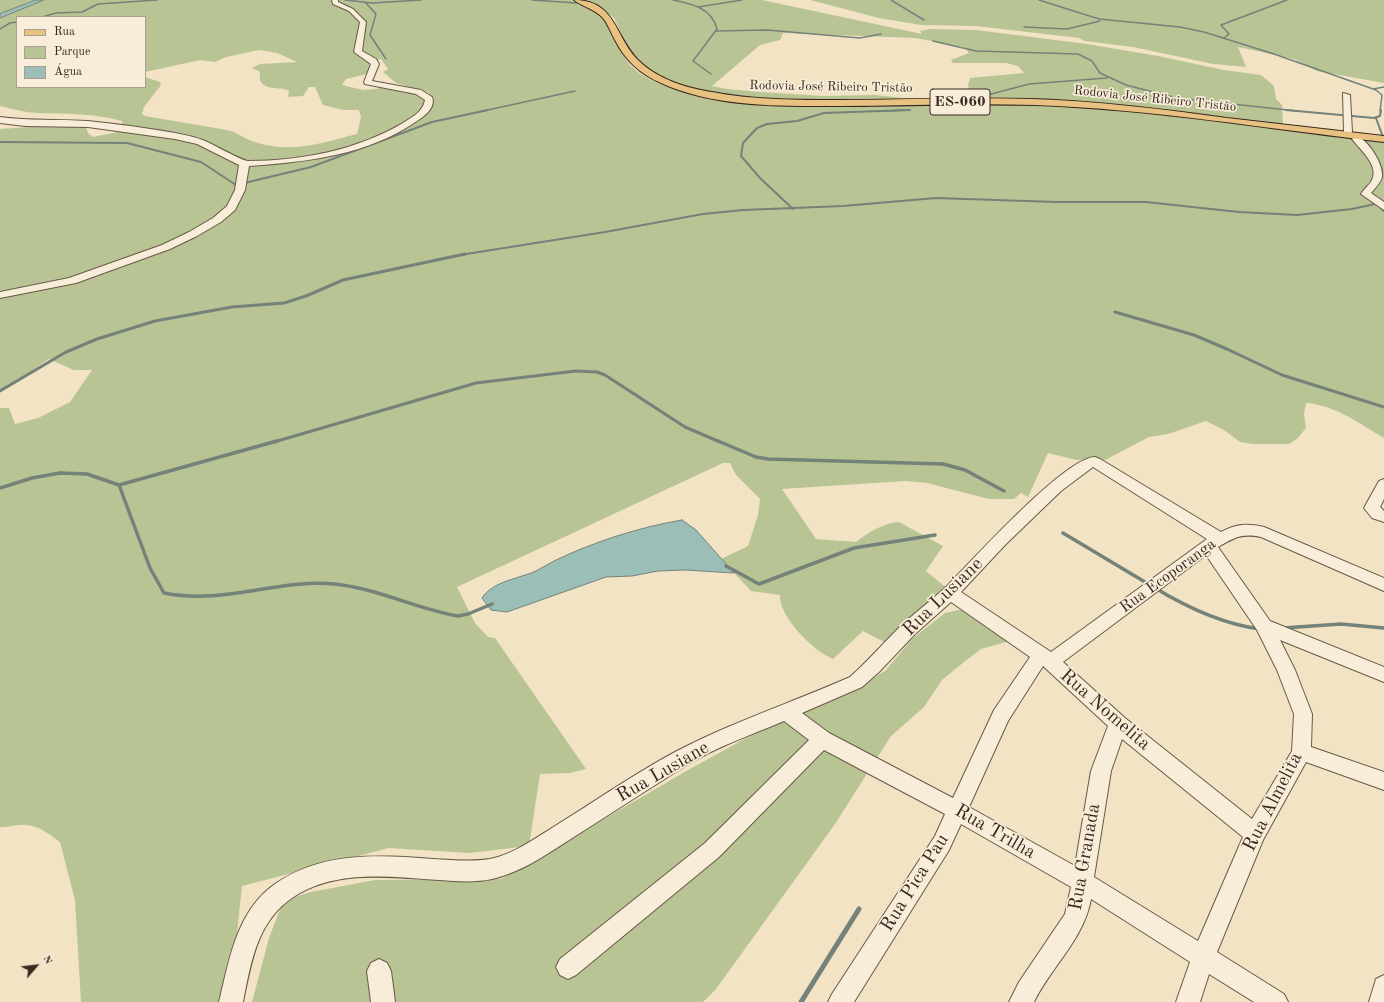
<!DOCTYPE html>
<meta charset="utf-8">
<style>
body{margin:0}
#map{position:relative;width:1384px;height:1002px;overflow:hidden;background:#f2e3c4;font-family:"Old Standard TT",serif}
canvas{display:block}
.legend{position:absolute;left:16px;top:16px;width:130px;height:72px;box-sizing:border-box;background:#f7edd9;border:1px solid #ab9f8f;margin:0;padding:5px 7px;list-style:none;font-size:12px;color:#3a2920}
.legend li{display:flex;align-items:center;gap:8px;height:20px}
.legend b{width:20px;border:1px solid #ab9f8f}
.north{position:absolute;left:16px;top:946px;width:40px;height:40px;-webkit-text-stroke:3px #f7edd9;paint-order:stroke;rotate:62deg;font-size:11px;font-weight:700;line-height:16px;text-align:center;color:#3a2920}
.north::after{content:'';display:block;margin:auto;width:14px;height:18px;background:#3a2920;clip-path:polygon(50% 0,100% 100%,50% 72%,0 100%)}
</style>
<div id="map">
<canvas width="1384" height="1002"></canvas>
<ul class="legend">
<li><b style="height:5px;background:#e9c282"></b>Rua</li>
<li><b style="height:11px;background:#b9c495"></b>Parque</li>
<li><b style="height:11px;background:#9bbeb6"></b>Água</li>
</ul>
<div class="north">N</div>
</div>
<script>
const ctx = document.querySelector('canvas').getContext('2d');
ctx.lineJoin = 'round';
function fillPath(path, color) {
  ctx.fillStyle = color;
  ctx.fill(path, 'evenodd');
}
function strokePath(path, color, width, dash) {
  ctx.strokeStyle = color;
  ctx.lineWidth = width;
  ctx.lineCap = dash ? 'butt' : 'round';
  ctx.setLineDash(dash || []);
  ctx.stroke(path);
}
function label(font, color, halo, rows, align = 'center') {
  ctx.font = font + ' "Old Standard TT",serif';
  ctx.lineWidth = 3.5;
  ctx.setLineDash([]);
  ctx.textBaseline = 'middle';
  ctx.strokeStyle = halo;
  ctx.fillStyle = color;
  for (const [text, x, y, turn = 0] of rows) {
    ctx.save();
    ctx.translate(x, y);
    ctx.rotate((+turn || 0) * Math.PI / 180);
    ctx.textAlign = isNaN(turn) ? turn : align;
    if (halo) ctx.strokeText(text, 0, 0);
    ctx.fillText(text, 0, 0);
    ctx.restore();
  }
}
fillPath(new Path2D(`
 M 0,0 L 36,0 L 0,14 Z
 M 44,0 L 571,0 C 597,7 608,20 619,44 C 622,51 625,59 630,65 C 655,90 696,94 728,99 L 1041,103 L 1109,108 L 1384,141 L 1384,438 C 1360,424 1335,405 1306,403 L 1304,414 L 1306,428 L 1297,439 L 1289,444 L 1253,444 L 1240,442 L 1224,430 L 1206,421 L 1168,434 L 1149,437 L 1105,460 L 1077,460 L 1048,453 L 1028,497 L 1021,493 L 1014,499 L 989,499 L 927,483 L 905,481 L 782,489 L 816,539 L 856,542 C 869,532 883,523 899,522 L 943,546 L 926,571 L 948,589 L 890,645 L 863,631 L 833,659 C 813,651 779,617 780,595 L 751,591 L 721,559 L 748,546 L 758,515 L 760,499 L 736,475 L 730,463 L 723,463 L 457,587 L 475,623 L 488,637 L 495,638 L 586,769 L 570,773 L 540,774 L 529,846 L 469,853 L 389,848 L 242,886 L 235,952 L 224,1002 L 81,1002 L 75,900 L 60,842 C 48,833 35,823 19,825 C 12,825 7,828 0,827 L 0,408 L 9,408 L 15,424 L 38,418 L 70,402 L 92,370 L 74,370 L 49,359 L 0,392 L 0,129 L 73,124 L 86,127 L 88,133 L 93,137 L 123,131 L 122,121 C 94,113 65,114 36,113 C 24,112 12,109 0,106 L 0,18 ZM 17,17 L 145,17 L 145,72 L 200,60 L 215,62 L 226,57 L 259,50 L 277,53 L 297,62 L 260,64 L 252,68 L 259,71 C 261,74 259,77 260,80 C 265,92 282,86 289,91 L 288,97 L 303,96 L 309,87 L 315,87 L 323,105 L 343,110 L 359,110 L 361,117 L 357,134 C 321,143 291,154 255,142 C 245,139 237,132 227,130 L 145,116 L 142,114 L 144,107 L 161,85 L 160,82 L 145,77 L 145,87 L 17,87 ZM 381,59 L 388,69 L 383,72 L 396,83 L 430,93 L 425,97 L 403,88 L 379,85 L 378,89 L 363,90 L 342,85 L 346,79 L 367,74 L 373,63 L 371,61 Z
 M 584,0 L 762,0 L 922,34 L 920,31 L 930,29 L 976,30 L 1087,44 L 1158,56 L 1224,70 L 1261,75 L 1274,86 L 1276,99 L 1282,105 L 1283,125 L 1182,112 L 971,100 L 968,85 L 970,78 L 1024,73 L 1018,66 L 1006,63 L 953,63 L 951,60 L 969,53 L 964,47 L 915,38 L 783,33 L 780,40 L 760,45 L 712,86 L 727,89 L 760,92 L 823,96 L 875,95 L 934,101 L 762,100 L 699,92 L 656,76 L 634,58 L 614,18 L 601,8 Z
 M 810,0 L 1384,0 L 1384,83 L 1317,71 L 1294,59 L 1238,47 L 1246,67 L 1213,64 L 1133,47 L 1085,41 L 1079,38 L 976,26 L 921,25 L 879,18 Z
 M 963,609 L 1010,641 L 981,649 L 964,662 L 942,680 L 924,707 L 891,736 L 835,824 L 716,989 L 703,1002 L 252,1002 L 269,938 L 280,909 L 288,899 L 311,892 L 375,880 L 501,879 L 688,770 L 781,719 L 856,688 L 885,671 L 913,638 L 945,613 Z`), '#b9c495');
const water = new Path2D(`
 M 36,0 L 44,0 L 0,18 L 0,14 Z
 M 682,520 L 696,530 L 734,573 L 685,570 L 658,571 L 632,576 L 606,577 L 507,612 L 491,610 L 482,598 C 493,581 518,579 536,571 C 542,568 548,564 554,561 C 593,542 640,527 682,520 Z`);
fillPath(water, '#9bbeb6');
strokePath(water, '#74827a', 1);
strokePath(new Path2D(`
 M 345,0 L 372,3 L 421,0
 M 532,0 L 577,3
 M 673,0 C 692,4 712,8 717,29 L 693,61 L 711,74
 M 891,0 L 924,20
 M 1039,0 L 1099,19 L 1180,27 L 1204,32 L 1274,54 L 1376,90 L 1382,95 L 1380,111
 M 365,2 L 376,14 L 370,35 L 386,59
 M 698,7 L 742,0
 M 42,17 L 56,13 L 82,12 L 98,4 L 157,0
 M 1024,27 L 1067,29 L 1100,21
 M 0,29 L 10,23 L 17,22
 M 716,31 L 767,30 L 860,38 L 881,34
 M 1224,38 L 1229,34 L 1221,25 L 1287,0
 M 933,41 L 976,51 L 1078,54 L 1092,61 L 1100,73 L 1126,85 L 1177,98 L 1297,111
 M 1373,89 L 1384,87
 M 980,97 L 1029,84 L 1107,78
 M 483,111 L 575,91
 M 884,111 L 910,110`), '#74827a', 1.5);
strokePath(new Path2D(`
 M 1286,110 L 1374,118 L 1380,116 L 1381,110
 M 1376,118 L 1384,140
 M 0,142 L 127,143 L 201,162 L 236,185 L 311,167 L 432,122 L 488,110
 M 1377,204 L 1384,211
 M 793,209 L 760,178 L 741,156 L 743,143 L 757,128 L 767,124 L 797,121 L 824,113 L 910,110
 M 460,255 L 605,232 L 703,214 L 743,210 L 843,206 L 936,198 L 1056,202 L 1146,202 L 1239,212 L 1297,215 L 1352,209 L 1384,202`), '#74827a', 2);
strokePath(new Path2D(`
 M 1115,312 L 1194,335 L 1227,349 L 1282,375 L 1384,407
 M 0,391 L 66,352 L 97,339 L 155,321 L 232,307 L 284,303 L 306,296 L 343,280 L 465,254
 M 274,442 L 476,383 L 576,371 L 597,372 L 605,375 L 685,427 L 720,442`), '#74827a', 3);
strokePath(new Path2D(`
 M 718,441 L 756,457 L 768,459 L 943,464 L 965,470 L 1004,491
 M 119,485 L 150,568 L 164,593 C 225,605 275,579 334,584 C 377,588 416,609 458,616 L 468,614 L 492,604
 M 0,488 L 32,478 L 60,473 L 87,474 L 119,485 L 277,441
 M 1063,533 L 1150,585
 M 726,566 L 759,584 L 854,548 L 935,535
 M 1155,588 C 1188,608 1222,624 1260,629
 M 1283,628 L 1341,624 L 1384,628`), '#74827a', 3.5);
strokePath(new Path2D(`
 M 801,1002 L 859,909`), '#74827a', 5);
const minor = new Path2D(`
 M 332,0 L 338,0 L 338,2 L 353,9 L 366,22 L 362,51 L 376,59 L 379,64 L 372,81 L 421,90 L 432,97 C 436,107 425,116 417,121 C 368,155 307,162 249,166 L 245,190 L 235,210 L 221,222 L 197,236 L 170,249 L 76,283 L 0,298 L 0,292 L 69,278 L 162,245 L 189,232 L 213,218 L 227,206 L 235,190 L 239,165 L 197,144 L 175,139 L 88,127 L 25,126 L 0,123 L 0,117 C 29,121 58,119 88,121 C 117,124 147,128 175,133 C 185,135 196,137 205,141 C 213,144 242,161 248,161 C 301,161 357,150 403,123 C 412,117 423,112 425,100 L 416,94 L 365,84 L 364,82 L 371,64 L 354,52 L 360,22 L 349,11 L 333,4 Z
 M 1343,93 L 1350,95 L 1352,132 L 1348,135 L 1344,132 Z
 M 1356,136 C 1368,139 1384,165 1382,177 C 1380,184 1375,188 1371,193 L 1384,202 L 1384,210 L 1361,194 C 1364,189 1368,186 1371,182 C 1381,166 1360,150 1352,139 Z
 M 1095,457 L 1100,459 L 1221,532 C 1236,524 1247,523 1264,527 L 1384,578 L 1384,591 L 1261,537 C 1241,533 1234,538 1218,547 L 1270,621 L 1384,667 L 1384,682 L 1280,640 L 1295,670 L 1312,714 L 1311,747 L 1384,772 L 1384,790 L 1306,762 L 1263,840 L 1217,952 L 1284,994 L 1288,1002 L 1254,1002 L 1209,974 L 1200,1002 L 1176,1002 L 1190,962 L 1091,899 C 1084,939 1051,967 1034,1002 L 1009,1002 L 1019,982 L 1065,914 L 1071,887 L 961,824 L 949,850 L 854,1002 L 828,1002 L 832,994 L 935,836 L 945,814 L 824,750 L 719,857 L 576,975 L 568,979 L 560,975 L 556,967 L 560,959 L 705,843 L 809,740 L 784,721 C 751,735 716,747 685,766 C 649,789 613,812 577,835 C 550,852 523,872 492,879 C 474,883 457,881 439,880 C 391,877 338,869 295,896 C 257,920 251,962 243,1002 L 219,1002 C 229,960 237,910 275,884 C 323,851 378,855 433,859 C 452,860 471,862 490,859 C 514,854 534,839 555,826 C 594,802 634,774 675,752 C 732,722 791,703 850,677 C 869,660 885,641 904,623 C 917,611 932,600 945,588 C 970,563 1065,457 1095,457 ZM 1093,467 L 1207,539 L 1051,652 L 961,592 L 1006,544 L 1061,491 ZM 1206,555 L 1257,630 L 1277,670 L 1294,714 L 1292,751 L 1252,819 L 1125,718 L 1063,662 ZM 951,602 L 1030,657 L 994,710 L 953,798 L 829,733 L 802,713 L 862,687 L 879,672 L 915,634 ZM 1043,666 L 1108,726 L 1091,771 L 1075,866 L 969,807 L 1008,721 ZM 1122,739 L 1243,837 L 1198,941 L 1094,877 L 1111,771 Z
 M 1384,479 L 1384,499 L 1380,507 L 1384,511 L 1384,522 L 1372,518 L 1364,508 L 1379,481 Z
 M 379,959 L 387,963 L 391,971 L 395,1002 L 371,1002 L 367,971 L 371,963 Z
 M 1384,975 L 1384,1002 L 1369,1002 L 1376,979 Z`);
const major = new Path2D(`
 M 574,0 C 616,0 615,37 638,60 C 657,79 686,88 712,92 C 754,100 797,100 839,100 C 903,100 968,97 1032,99 C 1097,101 1162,109 1227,118 C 1279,124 1332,130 1384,136 L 1384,142 C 1268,129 1152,109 1035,105 C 968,103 901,106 834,106 C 776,106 714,107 661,83 C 640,74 625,60 615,40 C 611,33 608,24 603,18 C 595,9 583,7 574,0 Z`);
strokePath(minor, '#685849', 2);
strokePath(major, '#3a2920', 2);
fillPath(minor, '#f7edd9');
fillPath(major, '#e9c282');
label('13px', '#3a2920', '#f7edd9', [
 ["Rodovia José Ribeiro Tristão",831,87,1],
 ["Rodovia José Ribeiro Tristão",1155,99,6]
]);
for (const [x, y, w] of [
 [960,102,60]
]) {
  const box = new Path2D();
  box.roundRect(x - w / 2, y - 13, w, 26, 3);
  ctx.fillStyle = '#f7edd9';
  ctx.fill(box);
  strokePath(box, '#3a2920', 1);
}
label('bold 15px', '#3a2920', null, [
 ["ES-060",960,102]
]);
label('16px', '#3a2920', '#f7edd9', [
 ["Rua Ecoporanga",1168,576,-36]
]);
label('19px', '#3a2920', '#f7edd9', [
 ["Rua Lusiane",943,597,-44],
 ["Rua Nomelita",1105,710,41],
 ["Rua Lusiane",663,772,-30],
 ["Rua Almelita",1273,802,-63],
 ["Rua Trilha",995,832,30],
 ["Rua Granada",1085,857,-80],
 ["Rua Pica Pau",915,883,-58]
]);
</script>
